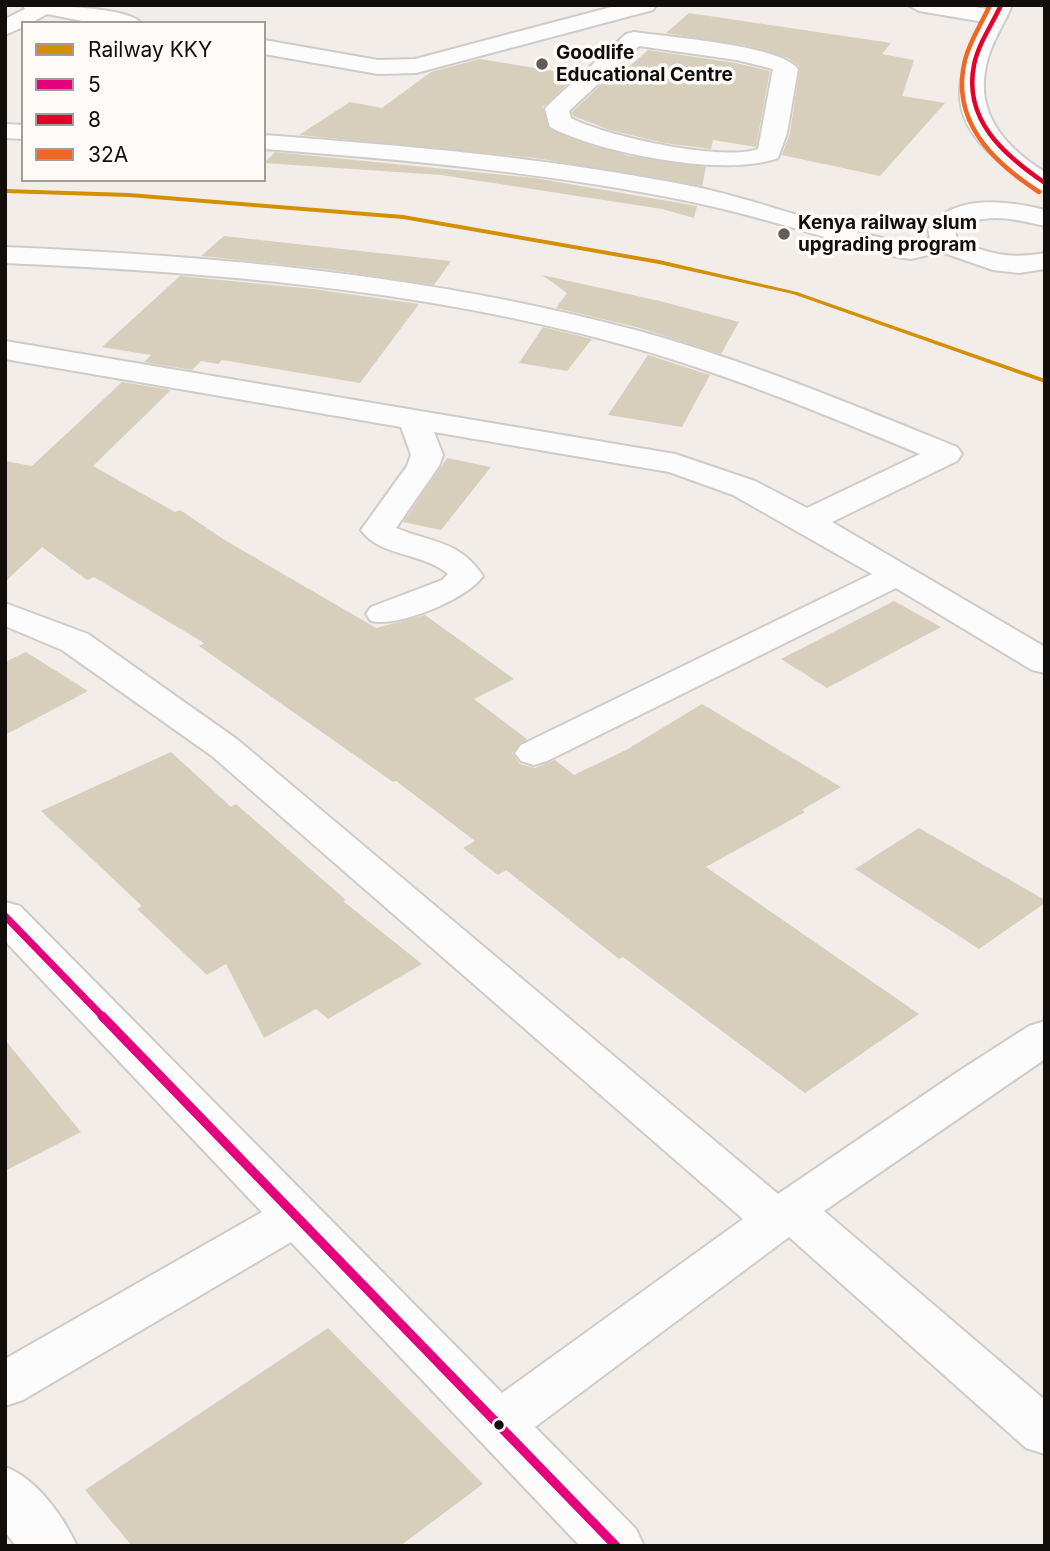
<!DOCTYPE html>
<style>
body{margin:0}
#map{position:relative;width:1050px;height:1551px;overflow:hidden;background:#f2ede9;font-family:Inter,sans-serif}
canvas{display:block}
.frame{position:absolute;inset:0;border:7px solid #110e0b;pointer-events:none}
.legend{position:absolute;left:21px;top:21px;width:245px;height:161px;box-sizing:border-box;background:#fffbf8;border:2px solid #a09c99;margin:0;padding:9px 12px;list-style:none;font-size:21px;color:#110e0b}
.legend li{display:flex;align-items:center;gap:14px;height:35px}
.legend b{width:35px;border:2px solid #a09c99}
</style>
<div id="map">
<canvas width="1050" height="1551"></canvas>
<div class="frame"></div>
<ul class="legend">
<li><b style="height:9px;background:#d48f02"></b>Railway KKY</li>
<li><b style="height:9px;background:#e5007d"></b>5</li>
<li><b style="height:9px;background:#e4002b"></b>8</li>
<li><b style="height:9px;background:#f26522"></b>32A</li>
</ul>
</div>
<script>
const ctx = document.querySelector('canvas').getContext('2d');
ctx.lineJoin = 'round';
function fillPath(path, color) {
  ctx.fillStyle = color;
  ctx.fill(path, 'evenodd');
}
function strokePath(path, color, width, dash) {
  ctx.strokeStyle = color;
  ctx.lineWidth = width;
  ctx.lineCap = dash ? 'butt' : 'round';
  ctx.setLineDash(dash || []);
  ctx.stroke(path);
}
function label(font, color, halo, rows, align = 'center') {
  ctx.font = font + ' Inter,sans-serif';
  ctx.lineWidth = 7;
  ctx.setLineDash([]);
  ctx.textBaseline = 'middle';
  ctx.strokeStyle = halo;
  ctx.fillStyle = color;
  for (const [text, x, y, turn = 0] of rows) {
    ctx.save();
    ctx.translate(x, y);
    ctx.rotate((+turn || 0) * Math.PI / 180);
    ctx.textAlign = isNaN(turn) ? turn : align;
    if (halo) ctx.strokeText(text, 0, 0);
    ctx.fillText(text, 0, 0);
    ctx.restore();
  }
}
fillPath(new Path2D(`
 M 689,13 L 891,43 L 882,54 L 914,60 L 902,96 L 945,103 L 880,176 L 782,155 L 790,133 L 800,67 L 788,58 L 748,46 L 666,33 Z
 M 648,50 L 736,63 L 770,71 L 756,147 L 713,140 L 711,149 L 664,143 L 610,130 L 573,116 L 572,112 L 622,65 L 630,66 Z
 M 480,59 L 577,75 L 543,107 L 549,129 L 629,156 L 706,167 L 702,186 L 535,158 L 299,135 L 350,102 L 382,108 L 431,72 Z
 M 275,152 L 535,178 L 697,206 L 694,218 L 662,209 L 441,175 L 264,163 Z
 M 224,236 L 451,261 L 434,285 L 325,269 L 201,256 Z
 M 542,275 L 660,301 L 739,322 L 721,354 L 640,328 L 556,308 L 567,293 Z
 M 180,276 L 313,289 L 419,304 L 360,383 L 222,360 L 218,364 L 201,361 L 192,370 L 144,362 L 151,355 L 102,347 Z
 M 543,327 L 592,339 L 567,371 L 519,363 Z
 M 648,355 L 710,375 L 682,427 L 608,415 Z
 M 122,382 L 171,390 L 93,466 L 175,512 L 180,510 L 223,539 L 376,628 L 425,615 L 514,679 L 474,699 L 527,739 L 512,753 L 520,764 L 535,768 L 555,760 L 574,775 L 626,750 L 702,704 L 841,787 L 802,810 L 805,812 L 706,867 L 919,1014 L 805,1093 L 623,957 L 619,959 L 506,870 L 498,875 L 463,848 L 475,841 L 396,781 L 393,782 L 199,646 L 204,643 L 94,577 L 87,580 L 42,547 L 5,582 L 5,461 L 32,466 Z
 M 447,458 L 491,467 L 441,530 L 403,522 Z
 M 894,601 L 941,627 L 827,688 L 781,659 Z
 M 26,652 L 88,691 L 5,735 L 5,662 Z
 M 171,752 L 231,807 L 236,804 L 346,900 L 343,901 L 422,964 L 328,1019 L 316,1009 L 264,1038 L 226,964 L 207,975 L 137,909 L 142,906 L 41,811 Z
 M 919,828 L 1045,900 L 1045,903 L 979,949 L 855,869 Z
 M 5,1040 L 81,1132 L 5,1171 Z
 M 328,1328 L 483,1484 L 400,1546 L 132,1546 L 85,1490 Z`), '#d7cebb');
const minor = new Path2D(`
 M 22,5 C 43,5 130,7 141,23 L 93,23 L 47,14 L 31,23 L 23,23 L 23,27 L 5,35 L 5,19 L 25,9 Z
 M 619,5 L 656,5 L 653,10 L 416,73 L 378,74 L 264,54 L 264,40 L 378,60 L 415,59 Z
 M 908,5 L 963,5 L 1004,12 L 1007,17 L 996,24 L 919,11 Z
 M 634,32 C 666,37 781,45 798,69 L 787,133 L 778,158 C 726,178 599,153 550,127 L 545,109 L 549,104 L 626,34 ZM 639,46 L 737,60 L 773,69 L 758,149 C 723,162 604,136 571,118 L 569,111 Z
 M 5,124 L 23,125 L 23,139 L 5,138 Z
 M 264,135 C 409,146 553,158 696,187 C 768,202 838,233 911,243 L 930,238 L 928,229 C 953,193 1009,201 1045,210 L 1045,226 C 1015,219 981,210 955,231 L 957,239 C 986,255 1013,259 1045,253 L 1045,269 L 1019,273 L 993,270 L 941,252 L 911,259 L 897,257 C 830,240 764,217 697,203 C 554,173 409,160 264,149 Z
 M 5,247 C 219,256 432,275 639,331 C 748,361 853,405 957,447 L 962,454 L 957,461 L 832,522 L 1045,647 L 1045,673 L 1032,670 L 896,588 L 547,761 L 534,765 L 521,761 L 515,753 L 521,745 L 872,574 L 733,495 L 669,472 L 434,432 L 443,455 L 439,466 L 396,528 C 432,543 459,540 483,576 C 467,599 398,628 371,621 L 366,614 L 371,607 L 442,580 L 448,574 C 423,552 380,557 361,530 L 407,466 L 411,455 L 401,427 L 5,359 L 5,341 L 675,454 L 755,481 L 807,508 L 920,454 C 821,413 721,371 617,343 C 418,289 211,272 5,263 Z
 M 5,603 L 88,634 L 238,740 L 778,1194 L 959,1071 L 1029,1026 L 1045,1021 L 1045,1059 L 824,1211 L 1045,1400 L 1045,1454 L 1026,1448 L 789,1237 L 535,1427 L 636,1529 L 644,1546 L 580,1546 L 291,1242 L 23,1400 L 5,1406 L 5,1359 L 262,1212 L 5,941 L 5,902 L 20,906 L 502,1393 L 743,1219 L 212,756 L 62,650 L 5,626 Z
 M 5,1467 C 36,1478 63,1516 77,1546 L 16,1546 L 5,1532 Z`);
const tertiary = new Path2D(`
 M 990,5 L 1012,5 C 1004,25 990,44 986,66 C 975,114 1006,148 1045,172 L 1045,191 C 1026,186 1009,171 995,158 C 935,105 965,64 990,5 Z`);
strokePath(minor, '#cfcbc8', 4);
strokePath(tertiary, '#cfcbc8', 4);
fillPath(minor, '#fdfcfc');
fillPath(tertiary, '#fdfcfc');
strokePath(new Path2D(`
 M 5,916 L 104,1018`), '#e5007d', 7);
strokePath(new Path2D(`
 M 102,1016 L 616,1546`), '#e5007d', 9);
strokePath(new Path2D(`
 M 1001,5 C 992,25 978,44 974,65 C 963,120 1004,155 1045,183`), '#e4002b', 4.5);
strokePath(new Path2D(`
 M 990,5 C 982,23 970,40 965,60 C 950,121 992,161 1039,192`), '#f26522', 4.5);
fillPath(new Path2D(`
 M 5,189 L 129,193 L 403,215 L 659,260 L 797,292 L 1045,379 L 1045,383 L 793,294 L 659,264 L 403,219 L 129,197 L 5,193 Z`), '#d48f02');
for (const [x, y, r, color] of [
 [542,64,7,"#605c59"],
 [784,234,7,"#605c59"],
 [499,1425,6,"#110e0b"]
]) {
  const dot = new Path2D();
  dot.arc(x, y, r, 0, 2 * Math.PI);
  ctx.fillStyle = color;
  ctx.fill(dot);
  strokePath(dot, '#fffbf8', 2.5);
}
label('bold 19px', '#110e0b', '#fffbf8', [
 ["Goodlife",556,53],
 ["Educational Centre",556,75],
 ["Kenya railway slum",798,223],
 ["upgrading program",798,245]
], 'left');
</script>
